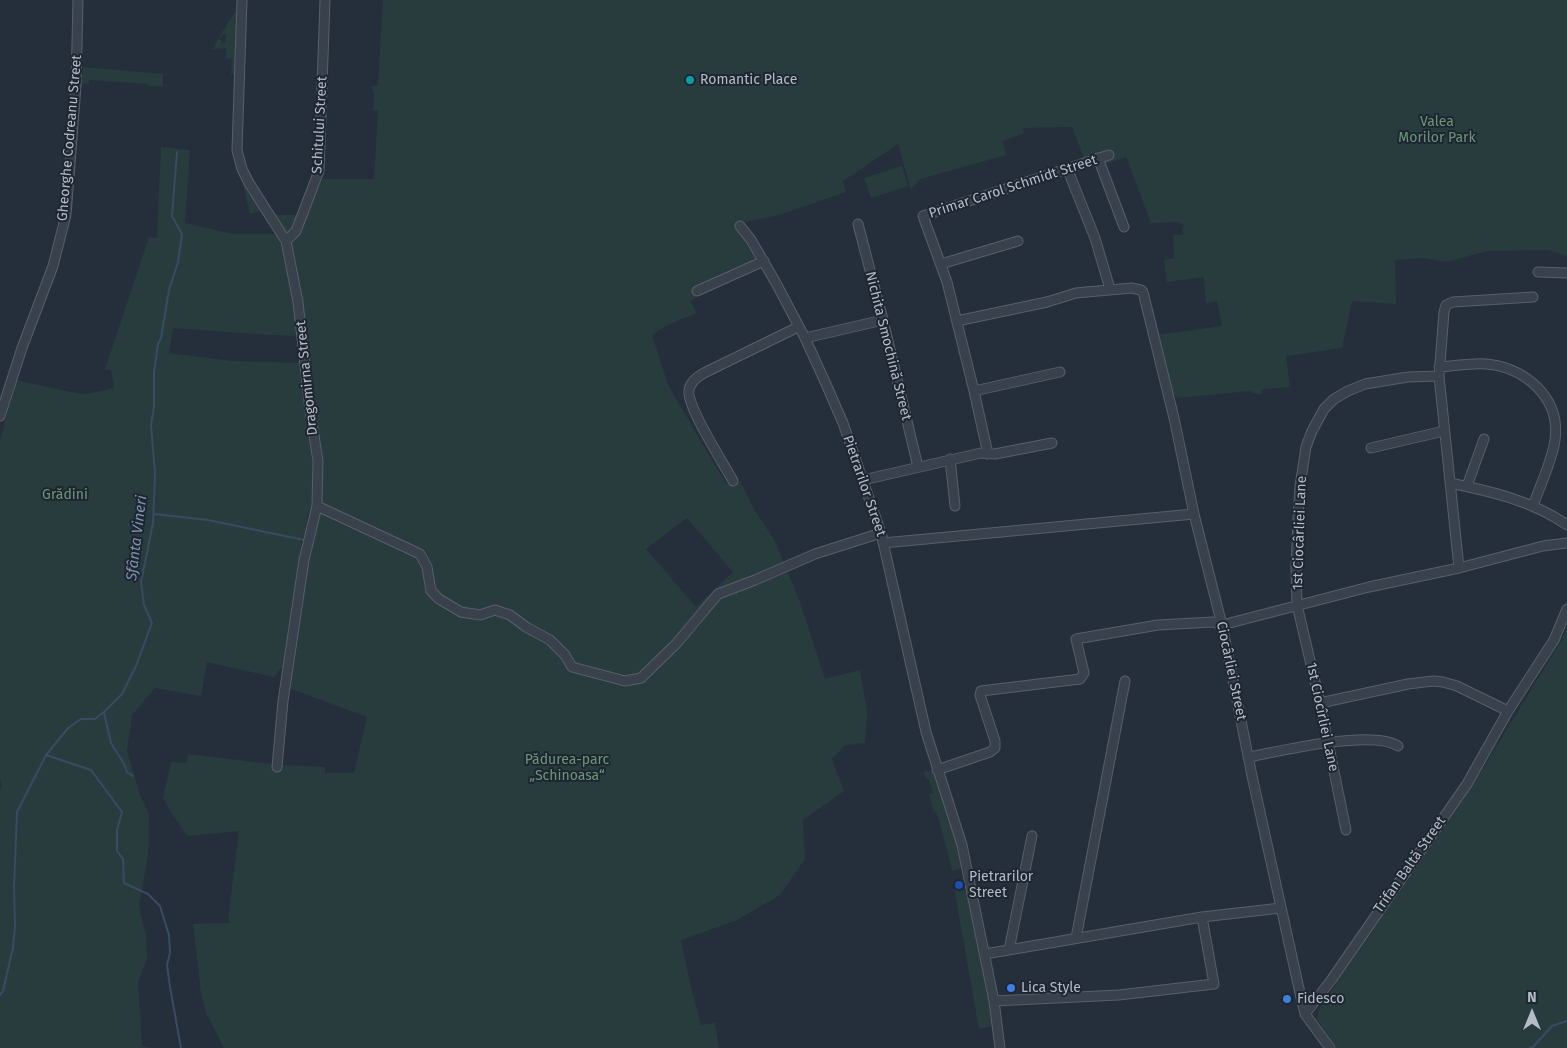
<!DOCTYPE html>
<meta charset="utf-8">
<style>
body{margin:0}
#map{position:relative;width:1567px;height:1048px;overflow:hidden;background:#252f3c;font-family:"Fira Sans",sans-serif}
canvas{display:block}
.north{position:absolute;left:1507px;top:988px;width:50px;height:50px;-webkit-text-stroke:4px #1e2631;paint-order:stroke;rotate:0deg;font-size:14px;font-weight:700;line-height:20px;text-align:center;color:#b5bcc8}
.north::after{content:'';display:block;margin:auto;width:18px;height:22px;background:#b5bcc8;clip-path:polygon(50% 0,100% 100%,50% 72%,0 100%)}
</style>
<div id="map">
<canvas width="1567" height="1048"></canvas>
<div class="north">N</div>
</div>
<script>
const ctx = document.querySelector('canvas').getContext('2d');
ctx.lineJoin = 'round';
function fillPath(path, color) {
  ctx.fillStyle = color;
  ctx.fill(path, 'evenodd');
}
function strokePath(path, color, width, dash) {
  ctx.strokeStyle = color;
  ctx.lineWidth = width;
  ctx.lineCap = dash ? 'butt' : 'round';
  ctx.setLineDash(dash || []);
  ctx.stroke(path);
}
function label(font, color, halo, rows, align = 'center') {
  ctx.font = font + ' "Fira Sans",sans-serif';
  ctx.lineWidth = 4;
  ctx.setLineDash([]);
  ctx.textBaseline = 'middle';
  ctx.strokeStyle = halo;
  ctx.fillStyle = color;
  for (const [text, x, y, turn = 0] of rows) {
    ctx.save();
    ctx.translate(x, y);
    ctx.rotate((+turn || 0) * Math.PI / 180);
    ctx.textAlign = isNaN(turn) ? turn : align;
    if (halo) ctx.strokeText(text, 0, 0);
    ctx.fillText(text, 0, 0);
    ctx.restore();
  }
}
fillPath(new Path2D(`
 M 383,0 L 1567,0 L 1567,256 L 1548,250 L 1487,251 L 1446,262 L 1424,258 L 1395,260 L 1396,304 L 1352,301 L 1342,348 L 1286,356 L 1290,387 L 1263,389 L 1260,395 L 1249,391 L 1178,398 L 1171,392 L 1157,335 L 1222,326 L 1217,301 L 1206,303 L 1204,277 L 1167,282 L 1164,260 L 1174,258 L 1173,235 L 1182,235 L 1184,225 L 1179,222 L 1151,223 L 1126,157 L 1106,164 L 1101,153 L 1084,158 L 1072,127 L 1023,128 L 1024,133 L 1003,141 L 1006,155 L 920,179 L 911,190 L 898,144 L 843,181 L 846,192 L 782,214 L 745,222 L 735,228 L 758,261 L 693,289 L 696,298 L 690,301 L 697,313 L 667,325 L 652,335 L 668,385 L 726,484 L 740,481 L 754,509 L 775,541 L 800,602 L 825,679 L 860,670 L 867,711 L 865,743 L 845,745 L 832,759 L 844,791 L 803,820 L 805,859 L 780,895 L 737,920 L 681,940 L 690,983 L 701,1025 L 715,1023 L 719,1048 L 224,1048 L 206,1013 L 201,993 L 193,924 L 229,923 L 229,911 L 239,831 L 188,836 L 172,814 L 163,798 L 171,762 L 187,763 L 188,754 L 280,765 L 325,767 L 325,773 L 354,773 L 367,717 L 289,688 L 311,547 L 322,501 L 322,462 L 308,341 L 300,291 L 290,246 L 297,235 L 304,215 L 323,179 L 374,179 L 378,111 L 373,110 L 374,94 L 372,87 L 378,85 ZM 687,518 L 733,572 L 696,607 L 646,549 Z
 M 239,9 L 235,73 L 231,74 L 232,59 L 226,58 L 226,48 L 213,49 L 218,39 L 221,40 L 221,43 L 225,43 L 226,35 L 222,34 L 221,38 L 219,37 L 235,12 Z
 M 83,67 L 163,74 L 163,86 L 148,86 L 147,84 L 89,80 L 88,86 L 87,83 L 81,84 Z
 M 161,147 L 190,150 L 185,223 L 232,234 L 278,234 L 289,274 L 299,334 L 294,336 L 270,335 L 173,328 L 169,353 L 232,361 L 302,363 L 315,486 L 312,508 L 307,516 L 306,535 L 301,541 L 301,554 L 286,668 L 281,668 L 274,677 L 207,662 L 201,696 L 155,688 L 132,715 L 127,751 L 140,795 L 149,814 L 148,854 L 139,907 L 146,935 L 147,959 L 138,982 L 142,1046 L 152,1048 L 0,1048 L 0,788 L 2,786 L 0,780 L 0,440 L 15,386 L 15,380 L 80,394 L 92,393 L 114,388 L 111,370 L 105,369 L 149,237 L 157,238 Z
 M 902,166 L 908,186 L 871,198 L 864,178 Z
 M 243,178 L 269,218 L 261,211 L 250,214 L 242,179 Z
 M 273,215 L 298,215 L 292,232 L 289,234 L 283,232 Z
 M 1567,628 L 1567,1048 L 1337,1048 L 1317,1019 L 1319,1009 L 1464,799 L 1561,641 Z
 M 924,771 L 932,772 L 936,777 L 964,865 L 958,870 L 952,871 L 951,866 L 937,813 L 933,811 L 929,794 L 933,793 L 929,779 L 926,779 Z
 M 954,887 L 962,889 L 971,898 L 994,1023 L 993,1026 L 979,1029 Z`), '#283c3e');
strokePath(new Path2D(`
 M 154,514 L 208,520 L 304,540
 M 104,713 L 111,743 L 124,764 L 127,772 L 133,776
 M 46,755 L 91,770 L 122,812 L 117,830 L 117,851 L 123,859 L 124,883 L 148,894 L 160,906 L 169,935 L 170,953 L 167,965 L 170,987 L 181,1048
 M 0,995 L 3,991 L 13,948 L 15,926 L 14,887 L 17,812 L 46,755 L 68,728 L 81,719 L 95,719 L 104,712 L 122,694 L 136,666 L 152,623 L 144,605 L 141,582 L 153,523 L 155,473 L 151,425 L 154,407 L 154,373 L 158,344 L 161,338 L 169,290 L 178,262 L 182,234 L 172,216 L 177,152
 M 1530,1048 L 1533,1047 L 1552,1026 L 1567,1021`), '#3a4a63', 2);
const minor = new Path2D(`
 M 242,0 L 237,150 L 242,169 L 249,183 L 286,241 L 298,302 L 310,410 L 318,461 L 317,506 L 304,560 L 283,701 L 277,767
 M 1098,158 L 1124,227
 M 1067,168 L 1095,238 L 1110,289
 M 858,224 L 883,320 L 918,467
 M 740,226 L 751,240 L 776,283 L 805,338 L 826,384 L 843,423 L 881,533 L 926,732 L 962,845 L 994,1001 L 1000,1048
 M 286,241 L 296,231 L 319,171 L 325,0
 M 941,264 L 1018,241
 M 1538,272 L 1567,273
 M 697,291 L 764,261
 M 957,321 L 1047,302 L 1076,293 L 1131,288 L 1141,290 L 1143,292 L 1174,418 L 1194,514 L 1222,625 L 1252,776 L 1302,1002 L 1305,1014 L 1330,1048
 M 805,338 L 883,320
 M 1439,367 C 1455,366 1470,363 1486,364 C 1525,367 1561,398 1555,440 C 1552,462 1540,485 1533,506
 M 974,391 L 1060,372
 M 0,416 L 22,348 L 53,266 L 66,215 L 76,86 L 78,0
 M 1371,448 L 1444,431
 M 988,454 L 974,391 L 947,282 L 923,216 L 1109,155
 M 950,459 L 955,506
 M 863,480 L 981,453 L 995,454 L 1052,443
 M 733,481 C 724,464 686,406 689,390 C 690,382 697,377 704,373 L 798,327
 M 1450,483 C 1490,491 1533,501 1567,525
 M 1467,486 L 1484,439
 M 317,506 L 420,554 L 427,567 L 431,591 L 439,599 L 461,612 L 480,615 L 495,610 L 510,615 L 526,627 L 550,640 L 565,655 L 572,667 L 625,681 L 641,678 L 676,644 L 718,594 L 755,580 L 815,554 L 881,533
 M 883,543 L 1194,514
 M 1459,568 L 1439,376 L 1444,312 L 1446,305 L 1453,302 L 1533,297
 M 1320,703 L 1408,684 L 1433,681 L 1443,682 L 1457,686 L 1508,711
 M 1249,757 C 1281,751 1372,729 1398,746
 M 937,770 L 990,752 L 995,748 L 995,741 L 980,695 L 981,691 L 1080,679 L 1084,673 L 1076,639 L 1158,625 L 1213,622 L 1222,625 L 1369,587 L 1459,568 L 1543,546 L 1567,543
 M 1346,830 L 1320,703 L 1297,605 L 1296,568 L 1298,520 L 1300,486 L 1306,447 L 1312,431 L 1324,409 L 1334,399 L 1348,391 L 1365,384 L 1408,377 L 1439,376
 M 1202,917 L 1281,908
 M 1076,938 L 1125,681
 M 1009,950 L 1032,836
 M 985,954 L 1202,917 L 1214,984 L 1119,995 L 994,1001
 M 1305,1014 L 1332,979 L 1467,784 L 1508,711 L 1554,640 L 1567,609`);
strokePath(minor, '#575f6a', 11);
strokePath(minor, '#39414c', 9);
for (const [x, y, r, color] of [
 [690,80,5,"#0f9aa8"],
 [959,885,5,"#1a4fb4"],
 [1011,988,5,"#3f7fe0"],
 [1287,999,5,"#3f7fe0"]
]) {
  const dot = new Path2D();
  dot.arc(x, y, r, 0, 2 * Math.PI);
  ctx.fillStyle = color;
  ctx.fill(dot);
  strokePath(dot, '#1e2631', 2);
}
label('14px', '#b5bcc8', '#1e2631', [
 ["Romantic Place",700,80],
 ["Pietrarilor",969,877],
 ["Street",969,893],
 ["Lica Style",1021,988],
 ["Fidesco",1297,999]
], 'left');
label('14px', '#6d9777', '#1e2631', [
 ["Valea",1437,122],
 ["Morilor Park",1437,138],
 ["Grădini",65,495],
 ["Pădurea-parc",567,760],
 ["„Schinoasa“",567,776]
]);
label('14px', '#b5bcc8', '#1e2631', [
 ["Schitului Street",320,125,-87],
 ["Gheorghe Codreanu Street",70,138,-85],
 ["Primar Carol Schmidt Street",1013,187,-18],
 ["Nichita Smochină Street",888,346,76],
 ["Dragomirna Street",307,378,-96],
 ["Pietrarilor Street",864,486,71],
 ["1st Ciocârliei Lane",1300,533,-88],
 ["Ciocârliei Street",1231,671,78],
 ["1st Ciocîrliei Lane",1322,717,78],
 ["Trifan Baltă Street",1410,865,-55]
]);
label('italic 15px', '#7e91ae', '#1e2631', [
 ["Sfânta Vineri",137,538,-83]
]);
</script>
